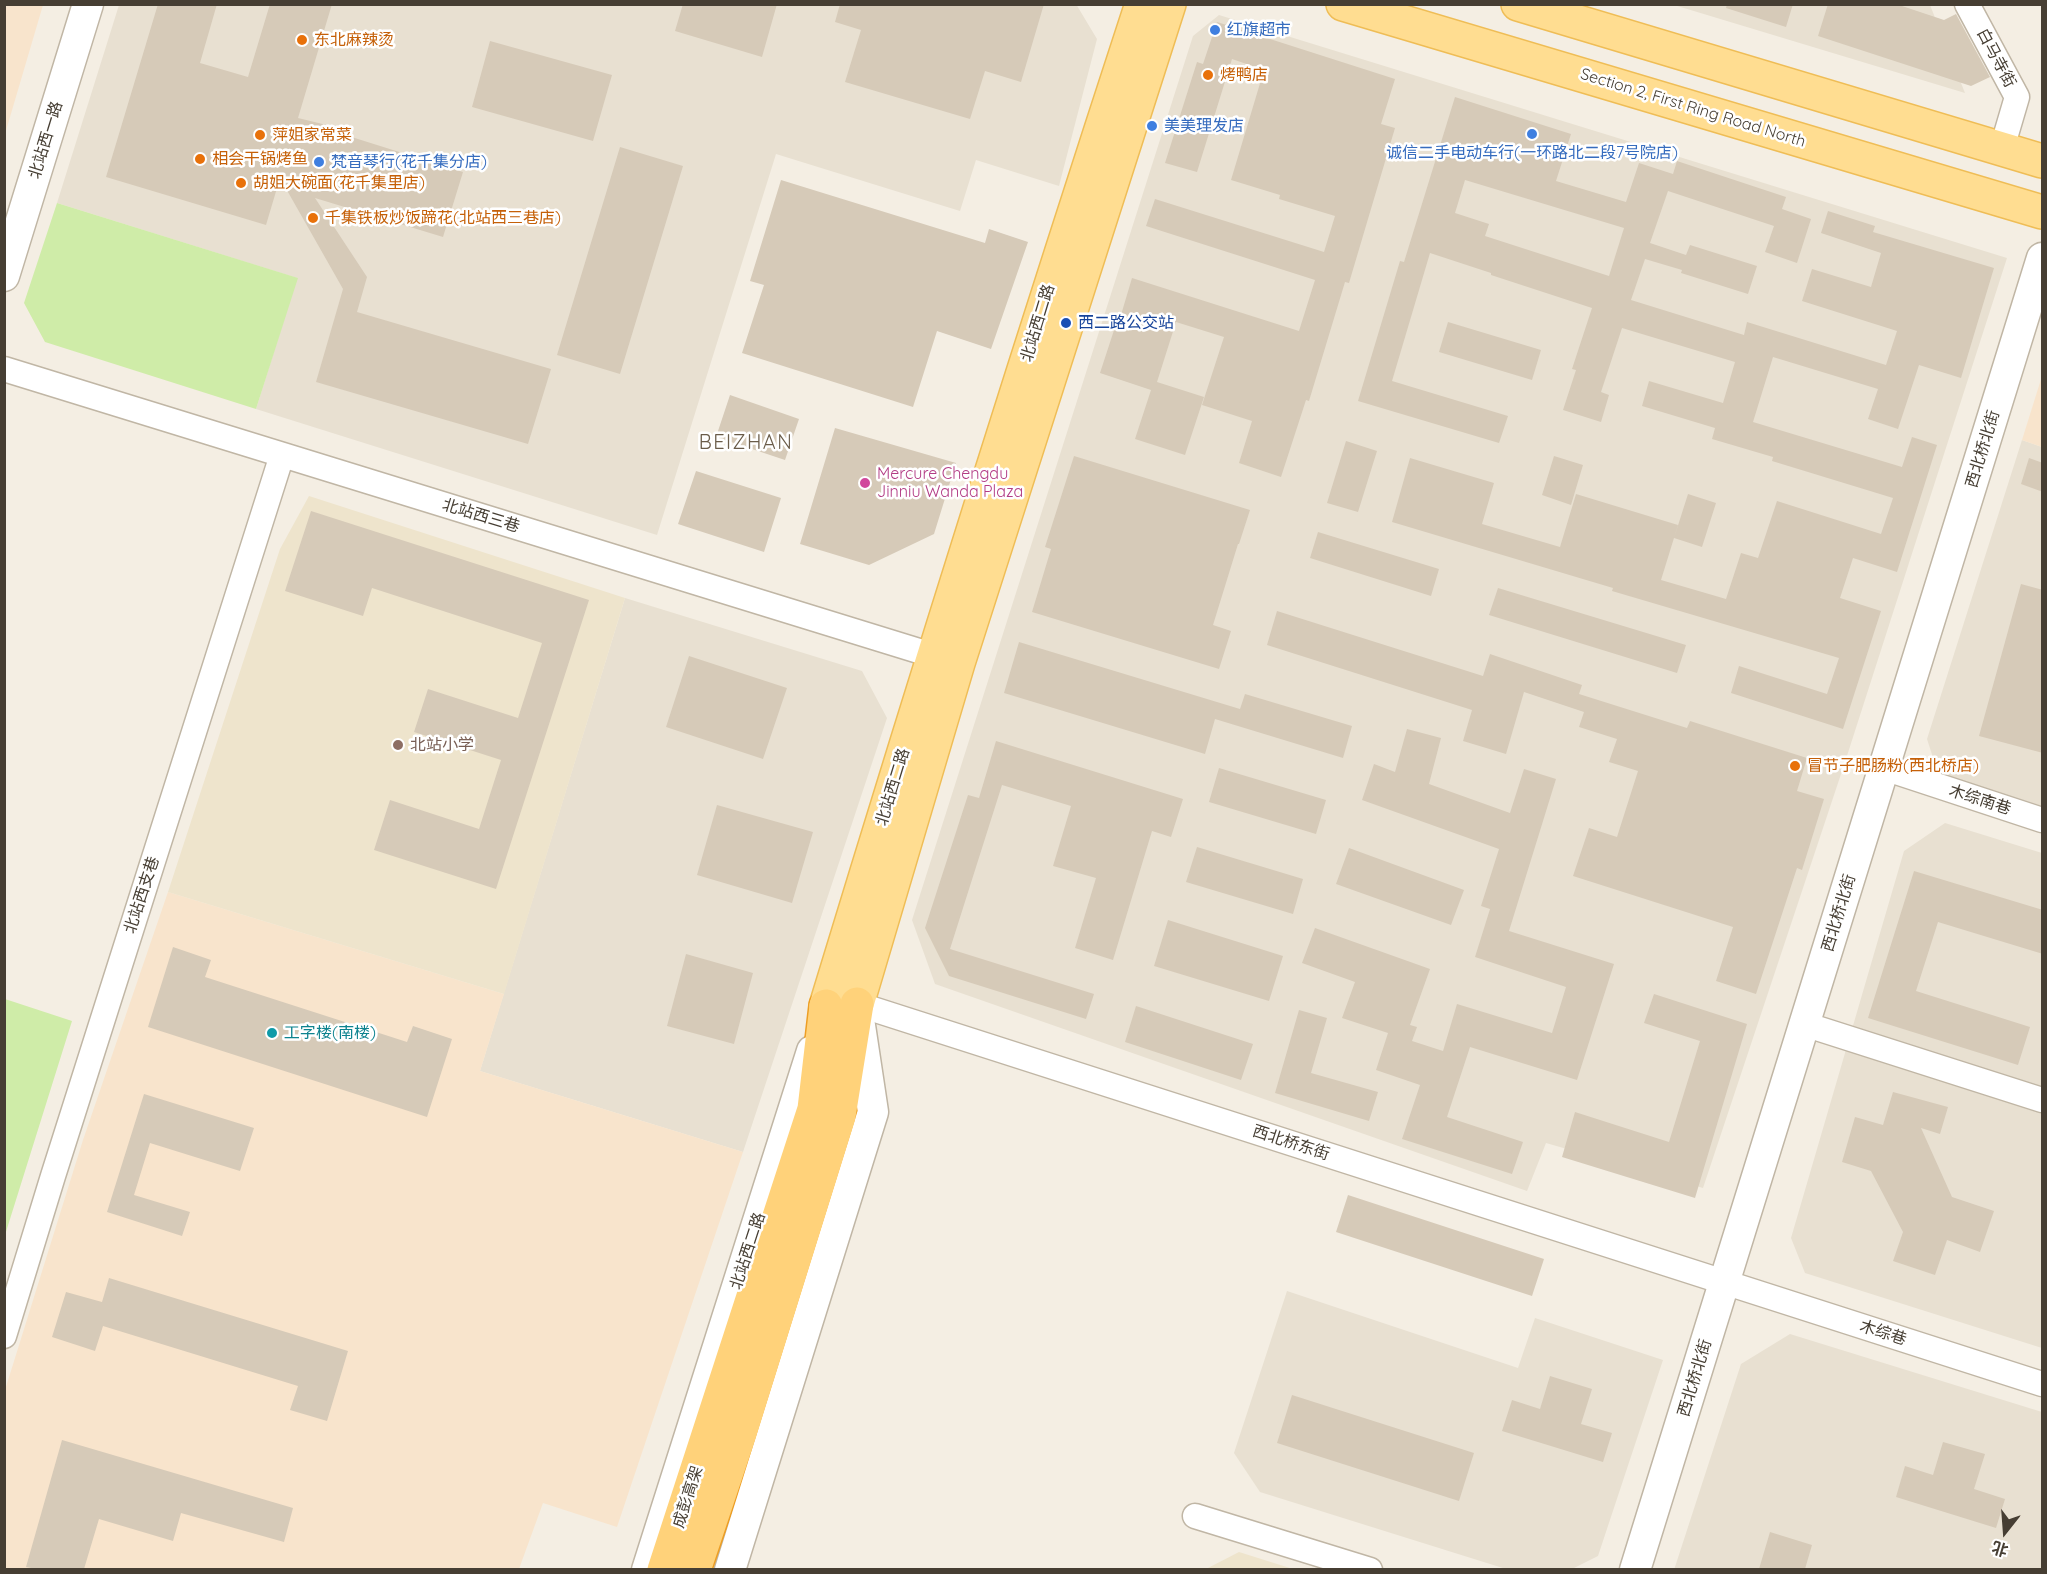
<!DOCTYPE html>
<meta charset="utf-8">
<style>
body{margin:0}
#map{position:relative;width:2047px;height:1574px;overflow:hidden;background:#f4eee3;font-family:Quicksand,"Noto Sans SC",sans-serif}
canvas{display:block}
.frame{position:absolute;inset:0;border:6px solid #463e33;pointer-events:none}
.north{position:absolute;left:1975px;top:1502px;width:60px;height:60px;-webkit-text-stroke:4px #fff;paint-order:stroke;rotate:197deg;font-size:16px;font-weight:700;line-height:24px;text-align:center;color:#463e33}
.north::after{content:'';display:block;margin:auto;width:21px;height:27px;background:#463e33;clip-path:polygon(50% 0,100% 100%,50% 72%,0 100%)}
</style>
<div id="map">
<canvas width="2047" height="1574"></canvas>
<div class="frame"></div>
<div class="north">北</div>
</div>
<script>
const ctx = document.querySelector('canvas').getContext('2d');
ctx.lineJoin = 'round';
function fillPath(path, color) {
  ctx.fillStyle = color;
  ctx.fill(path, 'evenodd');
}
function strokePath(path, color, width, dash) {
  ctx.strokeStyle = color;
  ctx.lineWidth = width;
  ctx.lineCap = dash ? 'butt' : 'round';
  ctx.setLineDash(dash || []);
  ctx.stroke(path);
}
function label(font, color, halo, rows, align = 'center') {
  ctx.font = font + ' Quicksand,"Noto Sans SC",sans-serif';
  ctx.lineWidth = 5;
  ctx.setLineDash([]);
  ctx.textBaseline = 'middle';
  ctx.strokeStyle = halo;
  ctx.fillStyle = color;
  for (const [text, x, y, turn = 0] of rows) {
    ctx.save();
    ctx.translate(x, y);
    ctx.rotate((+turn || 0) * Math.PI / 180);
    ctx.textAlign = isNaN(turn) ? turn : align;
    if (halo) ctx.strokeText(text, 0, 0);
    ctx.fillText(text, 0, 0);
    ctx.restore();
  }
}
fillPath(new Path2D(`
 M 1076,4 L 1097,39 L 1059,186 L 976,160 L 960,211 L 776,154 L 657,535 L 256,409 L 297,278 L 57,203 L 119,5 Z
 M 1674,5 L 1930,5 L 1965,93 Z
 M 1219,15 L 2007,258 L 1845,762 L 1703,1188 L 1546,1143 L 1527,1191 L 935,984 L 912,920 L 1193,36 Z
 M 2022,440 L 2042,447 L 2042,806 L 1938,773 L 1927,739 Z
 M 625,598 L 862,671 L 887,718 L 743,1152 L 480,1071 Z
 M 1945,823 L 2042,853 L 2042,1348 L 1805,1273 L 1791,1238 L 1904,851 Z
 M 1287,1291 L 1518,1368 L 1535,1318 L 1663,1360 L 1598,1556 L 1572,1569 L 1506,1569 L 1260,1492 L 1234,1453 Z
 M 1790,1334 L 2042,1412 L 2042,1569 L 1674,1570 L 1741,1364 Z`), '#e8e0d1');
fillPath(new Path2D(`
 M 5,4 L 43,5 L 5,134 L 4,5 Z
 M 2042,376 L 2042,447 L 2022,440 Z
 M 168,892 L 504,994 L 480,1071 L 743,1152 L 617,1527 L 543,1503 L 519,1569 L 5,1570 L 5,1390 L 83,1140 Z`), '#f8e4cc');
fillPath(new Path2D(`
 M 309,496 L 625,598 L 504,994 L 168,892 L 280,549 Z
 M 1239,1552 L 1293,1569 L 1206,1569 Z`), '#eee4cc');
fillPath(new Path2D(`
 M 57,203 L 298,278 L 256,409 L 45,342 L 24,303 Z
 M 5,999 L 72,1021 L 5,1235 L 4,999 Z`), '#cfeca8');
fillPath(new Path2D(`
 M 158,4 L 217,4 L 200,63 L 248,77 L 270,4 L 332,4 L 298,118 L 343,129 L 342,134 L 463,172 L 443,237 L 315,198 L 367,277 L 357,312 L 551,369 L 528,444 L 316,382 L 343,289 L 280,178 L 266,225 L 106,177 Z
 M 683,4 L 777,4 L 762,57 L 675,31 Z
 M 840,4 L 1044,4 L 1021,82 L 985,71 L 970,119 L 845,82 L 861,30 L 835,22 Z
 M 1727,4 L 1793,4 L 1786,27 L 1726,8 Z
 M 1828,4 L 1896,4 L 1944,20 L 1956,14 L 1990,77 L 1971,86 L 1818,36 Z
 M 1217,22 L 1395,79 L 1381,124 L 1395,128 L 1349,283 L 1345,282 L 1309,401 L 1306,400 L 1281,477 L 1239,463 L 1252,421 L 1202,405 L 1224,337 L 1176,322 L 1157,382 L 1204,397 L 1185,455 L 1135,439 L 1151,390 L 1100,373 L 1116,324 L 1118,325 L 1132,278 L 1299,331 L 1315,280 L 1146,226 L 1155,199 L 1324,252 L 1335,216 L 1279,199 L 1280,195 L 1231,180 L 1264,70 L 1232,59 L 1197,172 L 1165,163 L 1197,62 L 1203,64 Z
 M 490,41 L 612,75 L 593,141 L 472,107 Z
 M 1455,97 L 1571,134 L 1556,181 L 1626,202 L 1639,163 L 1673,174 L 1677,161 L 1786,197 L 1782,209 L 1811,219 L 1797,263 L 1765,252 L 1774,226 L 1668,191 L 1650,243 L 1686,255 L 1690,245 L 1757,266 L 1748,294 L 1681,273 L 1682,270 L 1645,259 L 1631,300 L 1744,335 L 1747,322 L 1886,365 L 1897,331 L 1802,301 L 1812,269 L 1871,287 L 1881,253 L 1821,233 L 1828,211 L 1875,226 L 1873,232 L 1994,268 L 1961,378 L 1919,365 L 1898,429 L 1868,419 L 1878,389 L 1773,357 L 1753,422 L 1902,467 L 1912,437 L 1937,445 L 1897,572 L 1853,558 L 1840,598 L 1881,611 L 1843,729 L 1731,693 L 1739,666 L 1827,694 L 1839,658 L 1612,591 L 1613,588 L 1392,522 L 1410,458 L 1494,483 L 1482,524 L 1560,547 L 1576,494 L 1678,525 L 1661,580 L 1726,599 L 1741,553 L 1758,558 L 1777,501 L 1881,534 L 1893,498 L 1772,461 L 1773,457 L 1712,439 L 1715,428 L 1642,406 L 1649,381 L 1723,403 L 1735,362 L 1622,328 L 1601,392 L 1609,395 L 1601,422 L 1563,410 L 1576,370 L 1572,369 L 1592,308 L 1491,275 L 1491,273 L 1430,253 L 1392,381 L 1508,416 L 1499,443 L 1358,401 L 1400,261 L 1404,262 ZM 1465,180 L 1624,228 L 1609,276 L 1485,236 L 1489,224 L 1455,213 Z
 M 620,147 L 683,166 L 620,374 L 557,355 Z
 M 781,180 L 985,243 L 989,229 L 1028,242 L 991,349 L 937,331 L 913,407 L 742,353 L 764,285 L 750,281 Z
 M 1448,322 L 1541,350 L 1532,380 L 1439,352 Z
 M 730,395 L 799,419 L 785,460 L 716,437 Z
 M 835,428 L 956,463 L 934,534 L 869,565 L 800,544 Z
 M 1346,441 L 1377,451 L 1358,512 L 1327,503 Z
 M 1074,456 L 1250,510 L 1239,544 L 1238,544 L 1213,625 L 1231,631 L 1219,669 L 1032,612 L 1051,549 L 1045,547 Z
 M 1554,456 L 1583,465 L 1571,505 L 1542,495 Z
 M 2029,458 L 2043,463 L 2043,492 L 2021,484 Z
 M 696,471 L 781,498 L 764,552 L 678,524 Z
 M 1688,494 L 1716,503 L 1702,547 L 1674,538 Z
 M 311,511 L 589,600 L 496,889 L 374,850 L 390,800 L 479,829 L 501,760 L 414,732 L 428,689 L 518,718 L 542,643 L 372,588 L 363,616 L 285,591 Z
 M 1318,532 L 1439,569 L 1431,596 L 1310,558 Z
 M 2021,584 L 2043,590 L 2043,753 L 1979,736 Z
 M 1498,588 L 1686,645 L 1677,673 L 1489,615 Z
 M 1277,611 L 1483,676 L 1490,654 L 1582,685 L 1579,694 L 1687,728 L 1690,721 L 1807,758 L 1797,791 L 1824,799 L 1802,870 L 1797,868 L 1756,994 L 1716,981 L 1733,927 L 1573,876 L 1589,828 L 1617,837 L 1638,771 L 1609,762 L 1617,739 L 1579,727 L 1584,712 L 1524,692 L 1506,754 L 1463,741 L 1472,710 L 1267,645 Z
 M 1019,642 L 1240,709 L 1245,694 L 1352,726 L 1343,758 L 1215,719 L 1205,754 L 1004,693 Z
 M 689,656 L 787,688 L 763,759 L 666,727 Z
 M 1407,729 L 1441,738 L 1429,784 L 1510,813 L 1524,769 L 1556,779 L 1509,931 L 1614,964 L 1577,1080 L 1470,1047 L 1447,1117 L 1523,1142 L 1512,1174 L 1402,1139 L 1420,1085 L 1376,1070 L 1388,1033 L 1342,1018 L 1355,982 L 1302,963 L 1315,928 L 1430,969 L 1410,1025 L 1417,1027 L 1412,1041 L 1443,1051 L 1457,1004 L 1552,1033 L 1566,987 L 1475,957 L 1490,909 L 1481,906 L 1499,849 L 1362,800 L 1374,764 L 1395,772 Z
 M 996,741 L 1183,799 L 1171,837 L 1152,831 L 1113,960 L 1075,948 L 1096,878 L 1053,866 L 1071,806 L 1002,785 L 950,949 L 1094,994 L 1086,1019 L 949,976 L 925,928 L 968,795 L 979,798 Z
 M 1219,768 L 1326,800 L 1316,834 L 1209,802 Z
 M 717,805 L 813,832 L 792,903 L 697,875 Z
 M 1197,847 L 1303,879 L 1293,914 L 1186,882 Z
 M 1349,848 L 1464,890 L 1451,925 L 1336,884 Z
 M 1914,871 L 2043,910 L 2043,954 L 1938,922 L 1916,991 L 2030,1027 L 2018,1065 L 1868,1018 Z
 M 1168,920 L 1283,956 L 1269,1001 L 1154,966 Z
 M 173,947 L 211,960 L 205,977 L 407,1042 L 413,1026 L 452,1039 L 427,1117 L 148,1027 Z
 M 686,954 L 753,973 L 734,1044 L 667,1026 Z
 M 1654,994 L 1747,1024 L 1695,1198 L 1562,1157 L 1575,1112 L 1669,1142 L 1700,1041 L 1644,1023 Z
 M 1136,1006 L 1253,1044 L 1241,1080 L 1125,1042 Z
 M 1299,1010 L 1327,1018 L 1311,1073 L 1378,1092 L 1369,1121 L 1275,1093 Z
 M 1893,1092 L 1948,1107 L 1940,1134 L 1921,1128 L 1952,1197 L 1994,1211 L 1980,1252 L 1947,1240 L 1935,1275 L 1893,1261 L 1903,1232 L 1871,1171 L 1842,1162 L 1855,1117 L 1883,1125 Z
 M 144,1094 L 254,1128 L 240,1171 L 150,1143 L 134,1195 L 190,1212 L 182,1236 L 107,1212 Z
 M 1348,1195 L 1544,1259 L 1532,1296 L 1336,1232 Z
 M 109,1278 L 348,1351 L 327,1421 L 290,1410 L 298,1386 L 103,1326 L 95,1351 L 52,1337 L 66,1292 L 102,1302 Z
 M 1550,1376 L 1592,1389 L 1581,1424 L 1612,1433 L 1603,1462 L 1502,1431 L 1512,1400 L 1540,1409 Z
 M 1292,1395 L 1474,1453 L 1459,1501 L 1277,1443 Z
 M 62,1440 L 293,1508 L 284,1542 L 181,1513 L 173,1541 L 99,1519 L 84,1569 L 36,1569 L 26,1567 Z
 M 1943,1442 L 1985,1454 L 1974,1489 L 2005,1499 L 1996,1528 L 1896,1497 L 1905,1466 L 1933,1475 Z
 M 1770,1532 L 1812,1545 L 1805,1569 L 1759,1569 Z`), '#d6cab8');
const minor = new Path2D(`
 M 1967,4 L 2017,97 L 2002,148
 M 4,369 L 948,660
 M 1884,768 L 2042,820
 M 857,1004 L 2042,1384
 M 1804,1024 L 2042,1100
 M 4,1336 L 53,1176 L 282,455
 M 1195,1516 L 1370,1570`);
const tertiary = new Path2D(`
 M 4,276 L 88,4
 M 647,1570 L 812,1051
 M 730,1570 L 873,1112 L 859,1019
 M 1635,1570 L 2042,258`);
const primary = new Path2D(`
 M 1343,4 L 2042,212
 M 1518,4 L 2042,161
 M 857,1004 L 958,663 L 1169,4
 M 826,1006 C 928,671 1033,337 1142,4`);
const trunk = new Path2D(`
 M 664,1570 L 814,1109 L 826,1006
 M 694,1570 L 740,1433 L 839,1116 L 857,1004`);
strokePath(minor, '#c0b6a5', 27);
strokePath(tertiary, '#c0b6a5', 33);
strokePath(primary, '#efbd56', 36);
strokePath(trunk, '#ed9e24', 36);
strokePath(minor, '#fff', 24);
strokePath(tertiary, '#fff', 30);
strokePath(primary, '#ffdd91', 33);
strokePath(trunk, '#ffd27a', 33);
for (const [x, y, r, color] of [
 [1215,30,6,"#3f7fe0"],
 [302,40,6,"#e8710a"],
 [1208,75,6,"#e8710a"],
 [1152,126,6,"#3f7fe0"],
 [1532,134,6,"#3f7fe0"],
 [260,135,6,"#e8710a"],
 [200,159,6,"#e8710a"],
 [319,162,6,"#3f7fe0"],
 [241,183,6,"#e8710a"],
 [313,218,6,"#e8710a"],
 [1066,323,6,"#1a4fb4"],
 [865,483,6,"#d1479c"],
 [398,745,6,"#8d6e63"],
 [1795,766,6,"#e8710a"],
 [272,1033,6,"#0f9aa8"]
]) {
  const dot = new Path2D();
  dot.arc(x, y, r, 0, 2 * Math.PI);
  ctx.fillStyle = color;
  ctx.fill(dot);
  strokePath(dot, '#fff', 2);
}
label('16px', '#366cbe', '#fff', [
 ["红旗超市",1227,30],
 ["美美理发店",1164,126],
 ["诚信二手电动车行(一环路北二段7号院店)",1532,153,"center"],
 ["梵音琴行(花千集分店)",331,162]
], 'left');
label('16px', '#c56008', '#fff', [
 ["东北麻辣烫",314,40],
 ["烤鸭店",1220,75],
 ["萍姐家常菜",272,135],
 ["相会干锅烤鱼",212,159],
 ["胡姐大碗面(花千集里店)",253,183],
 ["千集铁板炒饭蹄花(北站西三巷店)",325,218],
 ["冒节子肥肠粉(西北桥店)",1807,766]
], 'left');
label('16px', '#463e33', '#fff', [
 ["白马寺街",1996,58,62],
 ["Section 2, First Ring Road North",1693,108,17],
 ["北站西一路",46,140,-73],
 ["北站西二路",1038,323,-73],
 ["西北桥北街",1983,449,-73],
 ["北站西三巷",481,516,17],
 ["北站西二路",893,787,-73],
 ["木综南巷",1980,800,18],
 ["北站西支巷",142,895,-72],
 ["西北桥北街",1839,913,-73],
 ["西北桥东街",1291,1143,18],
 ["北站西二路",748,1251,-72],
 ["木综巷",1883,1333,18],
 ["西北桥北街",1695,1378,-73],
 ["成彭高架",688,1497,-72]
]);
label('16px', '#164399', '#fff', [
 ["西二路公交站",1078,323]
], 'left');
label('16px', '#b23c85', '#fff', [
 ["Mercure Chengdu",877,474],
 ["Jinniu Wanda Plaza",877,492]
], 'left');
label('16px', '#785e54', '#fff', [
 ["北站小学",410,745]
], 'left');
label('16px', '#0d838f', '#fff', [
 ["工字楼(南楼)",284,1033]
], 'left');
ctx.letterSpacing = '1.5px';
label('20px', '#6a5c49', '#fff', [
 ["BEIZHAN",746,443]
]);
ctx.letterSpacing = '0px';
</script>
